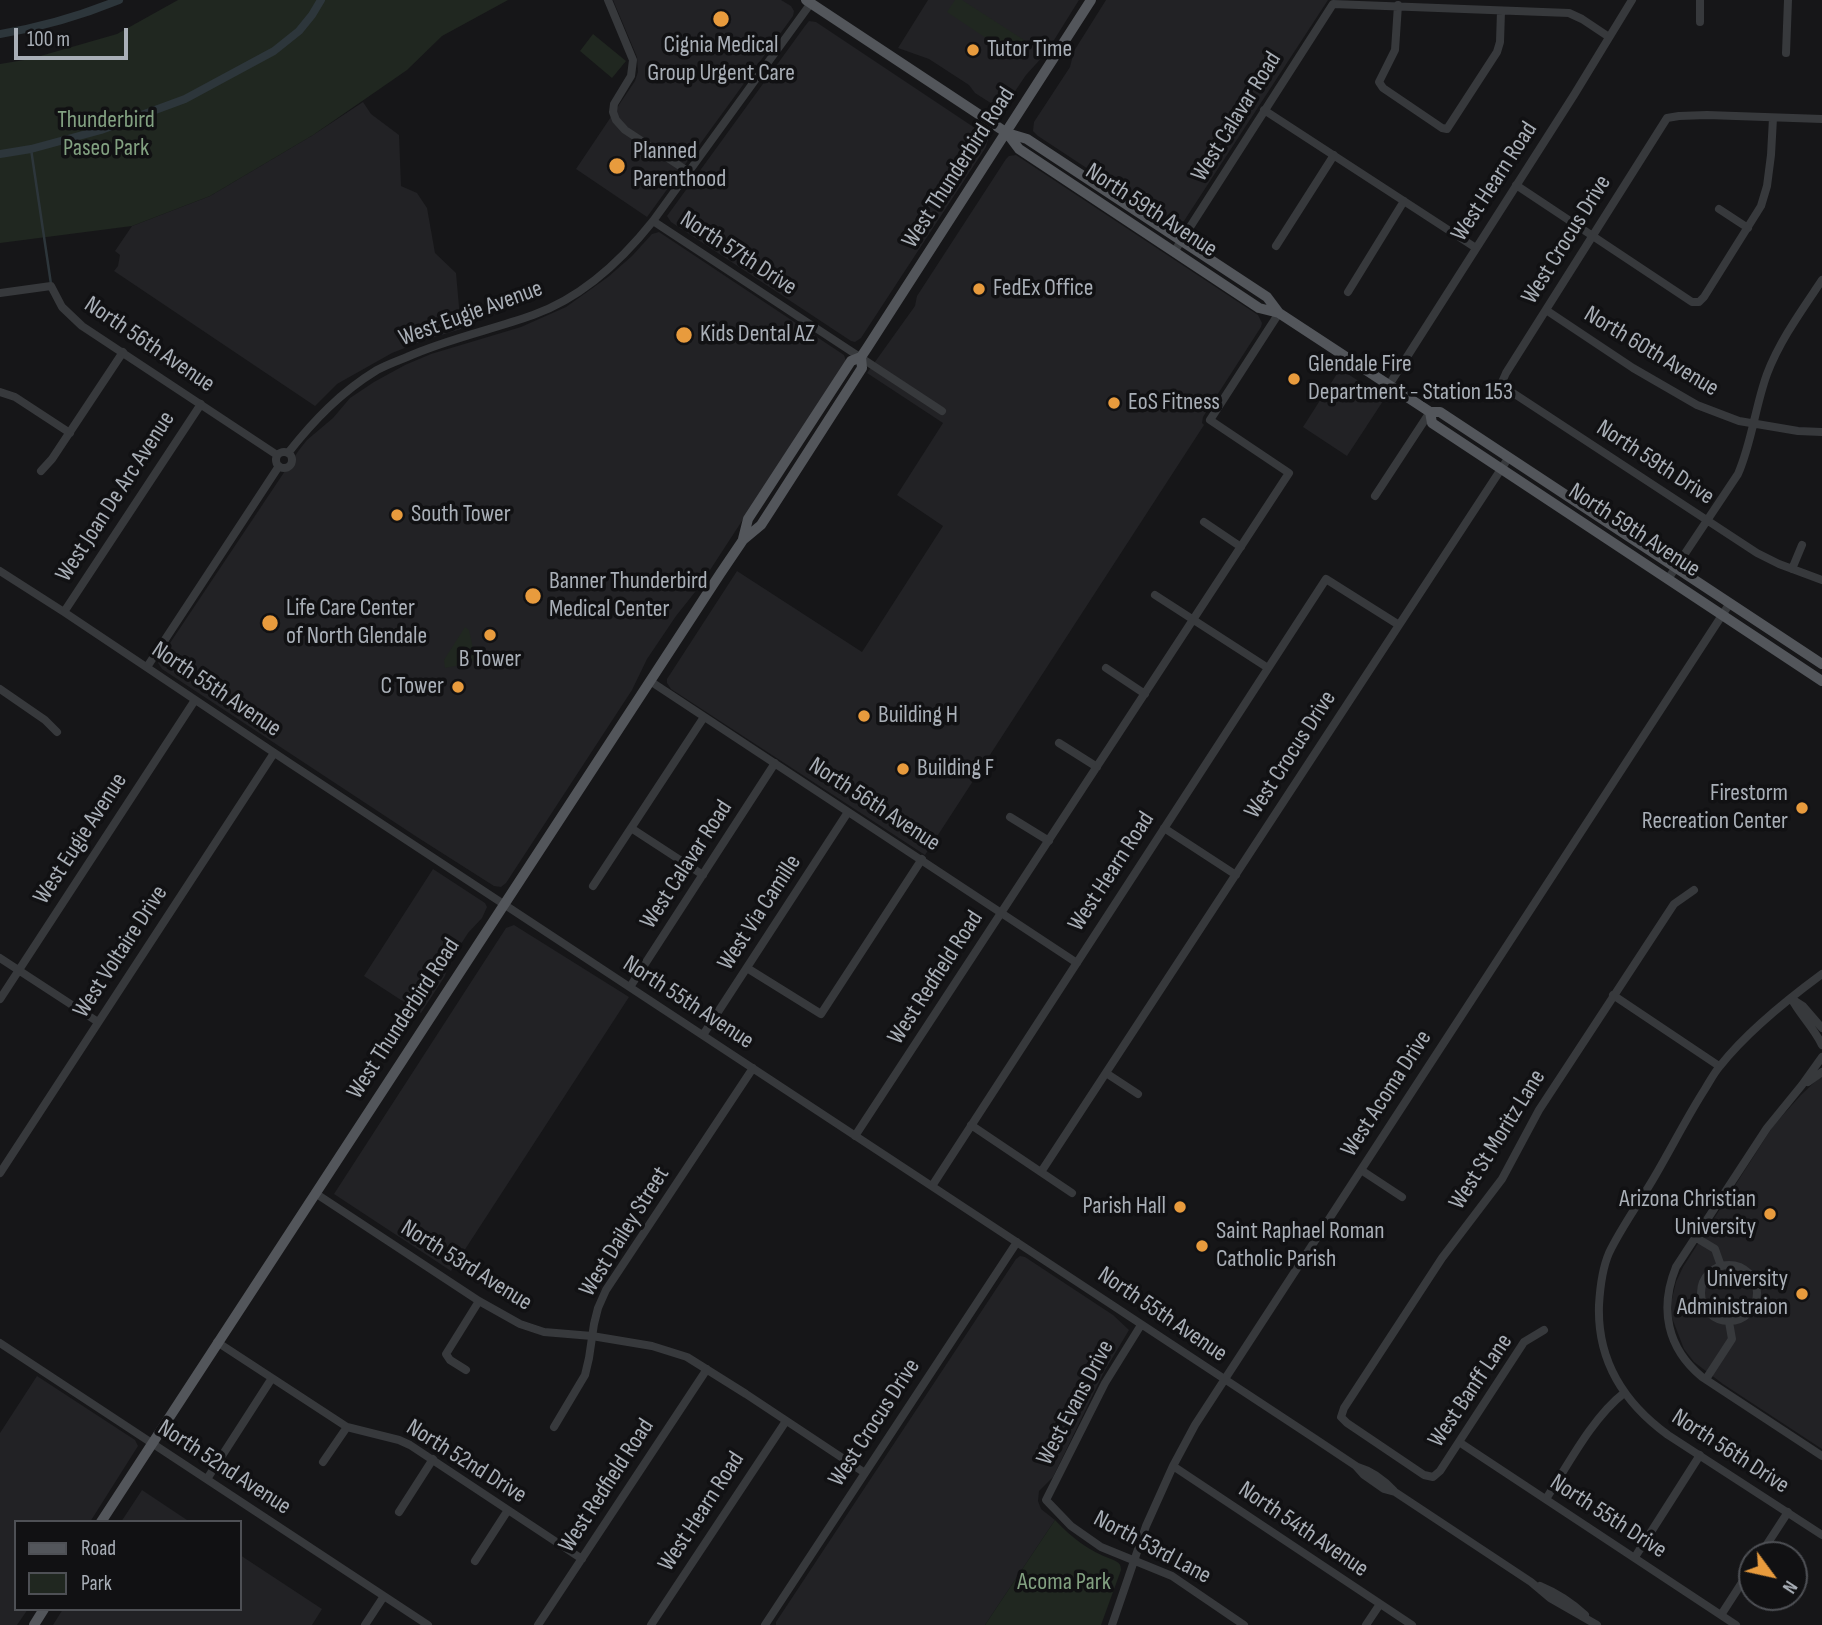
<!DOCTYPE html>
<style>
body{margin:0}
#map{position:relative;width:1822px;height:1625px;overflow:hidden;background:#161618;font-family:"Sofia Sans Condensed",sans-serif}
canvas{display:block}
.legend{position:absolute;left:14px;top:1520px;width:228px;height:91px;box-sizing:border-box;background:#111113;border:2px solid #4e5055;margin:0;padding:9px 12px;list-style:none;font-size:21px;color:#a9afb7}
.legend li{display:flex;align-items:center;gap:14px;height:35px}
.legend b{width:35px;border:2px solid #4e5055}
.north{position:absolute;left:1738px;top:1541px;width:70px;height:70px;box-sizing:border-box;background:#111113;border:2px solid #4e5055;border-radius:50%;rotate:123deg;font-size:19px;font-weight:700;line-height:28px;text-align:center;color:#a9afb7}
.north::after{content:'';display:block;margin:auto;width:24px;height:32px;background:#e89b3d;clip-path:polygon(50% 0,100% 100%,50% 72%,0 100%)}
.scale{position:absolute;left:14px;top:28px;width:114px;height:32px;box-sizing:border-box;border:4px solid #a9afb7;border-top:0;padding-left:9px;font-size:21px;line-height:24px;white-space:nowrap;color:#a9afb7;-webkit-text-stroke:5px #111113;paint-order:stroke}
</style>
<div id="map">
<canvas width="1822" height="1625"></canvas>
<ul class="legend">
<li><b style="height:9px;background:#53565b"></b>Road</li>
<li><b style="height:19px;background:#202720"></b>Park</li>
</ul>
<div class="north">N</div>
<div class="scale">100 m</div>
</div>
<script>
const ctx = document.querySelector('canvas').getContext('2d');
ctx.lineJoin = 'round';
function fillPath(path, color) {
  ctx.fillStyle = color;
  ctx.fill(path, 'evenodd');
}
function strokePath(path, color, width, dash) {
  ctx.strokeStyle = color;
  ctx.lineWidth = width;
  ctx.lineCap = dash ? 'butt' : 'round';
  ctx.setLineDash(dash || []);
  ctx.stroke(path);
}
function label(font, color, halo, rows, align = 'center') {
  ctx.font = font + ' "Sofia Sans Condensed",sans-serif';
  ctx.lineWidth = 7;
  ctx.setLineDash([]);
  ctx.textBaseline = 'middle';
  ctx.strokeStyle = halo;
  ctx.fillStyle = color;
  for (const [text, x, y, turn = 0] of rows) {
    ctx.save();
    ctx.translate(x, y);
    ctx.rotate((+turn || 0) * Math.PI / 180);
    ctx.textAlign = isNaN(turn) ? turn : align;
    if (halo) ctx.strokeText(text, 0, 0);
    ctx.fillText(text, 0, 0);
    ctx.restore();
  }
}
fillPath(new Path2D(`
 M 613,0 L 781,0 L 791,6 L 794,11 L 793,16 L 647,217 L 576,169 L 635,81 L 638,72 L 637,57 Z
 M 928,0 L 1079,0 L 1046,53 L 1026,75 L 1005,106 L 1002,108 L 997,107 L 975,93 L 969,85 L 929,59 L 898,48 Z
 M 1106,0 L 1328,0 L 1182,224 L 1173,225 L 1038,136 L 1033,131 L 1034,122 L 1070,67 L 1074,51 Z
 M 809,21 L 816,22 L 984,134 L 988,139 L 986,147 L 861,338 L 855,342 L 851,341 L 671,222 L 667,216 L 805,26 Z
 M 363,102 L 371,114 L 399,135 L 401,186 L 417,193 L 427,208 L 435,253 L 456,273 L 461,329 L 425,340 L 392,353 L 337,384 L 315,406 L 114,271 L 118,266 L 120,255 L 115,251 L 132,226 L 210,196 L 313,135 Z
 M 1016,155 L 1258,315 L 1262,323 L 1261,327 L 1203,417 L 1202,423 L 1204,425 L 925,855 L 671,689 L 667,683 L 667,679 L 737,571 L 862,652 L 943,526 L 897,495 L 943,423 L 867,373 L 915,306 L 917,296 L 1006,159 L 1009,156 Z
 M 659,232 L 844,355 L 846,361 L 699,587 L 676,616 L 647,659 L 632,690 L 506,883 L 501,887 L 494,886 L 417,837 L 162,669 L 158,663 L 158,661 L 299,450 L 307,440 L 333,418 L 350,398 L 374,382 L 405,365 L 431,354 L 521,327 L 566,307 L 608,277 L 632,256 L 652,234 Z
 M 1340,369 L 1385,398 L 1347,456 L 1303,427 Z
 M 433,869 L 485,903 L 487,907 L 482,918 L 468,933 L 449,963 L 445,976 L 421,1013 L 364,976 Z
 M 514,925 L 629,997 L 451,1271 L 334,1194 L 506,928 Z
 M 1822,1075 L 1822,1449 L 1723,1384 L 1694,1362 L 1684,1349 L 1672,1318 L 1672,1299 L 1676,1282 L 1683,1267 L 1773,1126 L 1801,1095 Z
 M 1020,1256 L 1025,1257 L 1113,1315 L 1129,1330 L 1104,1372 L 1053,1477 L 1039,1491 L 1038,1501 L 1041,1509 L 1055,1520 L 985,1625 L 776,1625 L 776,1622 L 1016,1259 Z
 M 37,1376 L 135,1440 L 138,1446 L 90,1522 L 16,1522 L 16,1609 L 28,1609 L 17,1625 L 0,1625 L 0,1433 Z
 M 142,1490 L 190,1522 L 121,1522 Z
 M 240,1555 L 322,1609 L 312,1625 L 53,1625 L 63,1609 L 240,1609 Z`), '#222225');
fillPath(new Path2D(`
 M 178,0 L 508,0 L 442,36 L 407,70 L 313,135 L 210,196 L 132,226 L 0,243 L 0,64 L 30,59 L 117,34 Z
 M 955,0 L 962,0 L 1027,42 L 1016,58 L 947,12 Z
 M 593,34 L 626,61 L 612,78 L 580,51 Z
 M 465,627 L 469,630 L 475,658 L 471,663 L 445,668 L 444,660 Z
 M 1055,1520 C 1071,1537 1089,1551 1111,1559 C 1118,1562 1121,1563 1121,1570 L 1101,1625 L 985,1625 Z`), '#202720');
strokePath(new Path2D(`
 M 31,149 L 51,284`), '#2d363b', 2.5);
strokePath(new Path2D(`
 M 0,34 C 42,27 80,16 119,0
 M 0,154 L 31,149 L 101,130 L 185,99 L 274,51 L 299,31 L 312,15 L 321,0`), '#2d363b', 8);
strokePath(new Path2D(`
 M 608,0 L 633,60 L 631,76 L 614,104 L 613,112 L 616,120 L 625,130 L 689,172
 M 1700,0 L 1700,22
 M 1398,5 L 1395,50 L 1379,82 L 1383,88 L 1442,128 L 1447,129 L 1497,52 L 1500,42 L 1501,11
 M 1786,53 L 1788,0
 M 1264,110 L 1476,248
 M 1822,119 L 1707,115 L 1679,116 L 1667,118 L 1506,373 L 1502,382 L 1507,389 L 1757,553 L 1779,564 L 1822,580
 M 1516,185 L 1692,302 L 1699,302 L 1704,297 L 1761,206 L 1767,186 L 1771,155 L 1773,118
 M 1719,209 L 1748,228
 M 653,221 L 942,411
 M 1276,246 L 1334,155
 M 1174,252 L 1333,4 L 1569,13 L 1582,19 L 1609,37
 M 1348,292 L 1404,201
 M 0,293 L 51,286 L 62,307 L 82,326 L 277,455
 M 1546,310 L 1633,368 L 1697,405 L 1739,421 L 1798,431 L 1822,432
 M 1389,385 L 1574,95 L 1632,0
 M 0,392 L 15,397 L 70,433
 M276 460a8 8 0 1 1 16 0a8 8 0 1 1-16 0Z
 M 288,453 C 314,420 341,392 377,370 C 386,365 397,361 407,357 C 447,339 491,330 533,315 C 581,298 622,260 653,221 L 811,3
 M 41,471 L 52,459 L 123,352
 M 1375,496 L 1430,412
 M 1204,522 L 1241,547
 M 1792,569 L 1802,545
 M 0,571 L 64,612 L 291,764 L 1314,1438 L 1356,1466 L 1364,1475 L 1384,1489 L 1395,1492 L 1531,1582 L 1550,1598 L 1597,1625
 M 1668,579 L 1738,474 C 1752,442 1755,407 1767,374 C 1780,340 1802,310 1822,280
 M 1155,595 L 1268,668
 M 64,612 L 201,404
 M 147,667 L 279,466
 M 1106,668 L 1145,694
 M 650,681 L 1077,963
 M 0,689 L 45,720 L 57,732
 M 1059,743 L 1097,767
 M 1010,817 L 1049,841
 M 631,828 L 703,875
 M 1164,828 L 1236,875
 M 593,886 L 704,717
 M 0,958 L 98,1022
 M 747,968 L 821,1014 L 922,859
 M 1822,974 C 1788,999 1746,1033 1720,1066 C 1714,1073 1710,1081 1705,1089 C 1687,1117 1672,1147 1655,1176 C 1640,1202 1622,1226 1609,1253 C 1602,1269 1600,1288 1599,1305 C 1597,1361 1624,1403 1668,1435 L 1822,1535
 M 630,987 L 775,763
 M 1613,995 L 1719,1066
 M 1791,998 C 1800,1015 1814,1028 1822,1045
 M 0,999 L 195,700
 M 1792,999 L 1803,1006 L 1822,1028
 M 703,1035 L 848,812
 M 1822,1057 L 1802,1085 L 1767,1128 L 1676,1267 C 1659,1309 1667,1348 1702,1377 L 1822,1456
 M 1106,1073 L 1138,1094
 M 1808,1082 L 1822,1072
 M 971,1125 L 1072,1193
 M 855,1136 L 1289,473 L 1210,420 L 1279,313
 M 1361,1170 L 1402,1197
 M 1041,1172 L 1509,457
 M 0,1173 L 274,753
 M 932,1186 L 1326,579 L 1399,625
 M 315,1193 L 479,1301 L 520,1324 L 544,1332 L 592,1336 L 652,1346 L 687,1357 L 746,1394 L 865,1473
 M 1695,1237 L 1715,1249 L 1721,1266
 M1701 1293a28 28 0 1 1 56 0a28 28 0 1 1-56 0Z
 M 1141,1325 L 1105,1383 L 1046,1500 L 1071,1526 L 1101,1547 L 1172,1576 L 1244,1625
 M 1544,1330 L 1524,1342 L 1440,1471 L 1433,1477 L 1424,1475 L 1347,1423 L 1341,1417 L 1344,1408 L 1442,1258 L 1502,1179 L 1539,1110 L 1674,904 L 1694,890
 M 217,1342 L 347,1427 L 399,1440 L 410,1445 L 582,1559
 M 0,1343 L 428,1625
 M 466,1370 L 450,1360 L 446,1354 L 479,1301
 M 1706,1379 L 1732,1339 L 1729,1322
 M 554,1427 L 585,1375 L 589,1358 L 594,1324 L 598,1308 L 606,1290 L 753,1068
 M 1459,1442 L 1736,1625
 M 323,1462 L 347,1427
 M 1173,1466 L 1412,1625
 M 1358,1467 C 1372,1471 1384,1480 1394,1491
 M 207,1479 L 272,1378
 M 1546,1499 C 1568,1465 1592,1418 1624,1393
 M 399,1512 L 433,1459
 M 1760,1555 L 1788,1512
 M 1635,1557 L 1700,1455
 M 475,1561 L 508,1510
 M 1540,1586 C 1557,1593 1572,1603 1585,1615
 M 1721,1615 L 1752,1567
 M 365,1625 L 384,1596
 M 538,1625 L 707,1369
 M 651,1625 L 786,1421
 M 765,1625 L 1017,1242
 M 1112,1625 L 1146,1526 L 1173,1466 L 1195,1425 L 1730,603
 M 1366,1625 L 1380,1604`), '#37393c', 8);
strokePath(new Path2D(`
 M 806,0 L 1007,133 L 1027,139 L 1267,297 L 1279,313
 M 1007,133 L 1019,149 L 1259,308 L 1279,313 L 1430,412 L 1440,412 L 1822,664
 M 1430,412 L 1432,423 L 1822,681
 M 743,539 L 748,519 L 851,361 L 861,357 L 867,348 L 1091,0
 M 101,1522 L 720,574 L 743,540 L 761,525 L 772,508 L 862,368 L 861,357
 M 34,1625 L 44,1609`), '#53565b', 10);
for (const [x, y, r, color] of [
 [721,19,9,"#e89b3d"],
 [973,50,7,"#e89b3d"],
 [617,166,9,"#e89b3d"],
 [979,289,7,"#e89b3d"],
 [684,335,9,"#e89b3d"],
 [1294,379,7,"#e89b3d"],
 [1114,403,7,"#e89b3d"],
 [397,515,7,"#e89b3d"],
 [533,596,9,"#e89b3d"],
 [270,623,9,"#e89b3d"],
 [490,635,7,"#e89b3d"],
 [458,687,7,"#e89b3d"],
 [864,716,7,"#e89b3d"],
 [903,769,7,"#e89b3d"],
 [1802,808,7,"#e89b3d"],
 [1180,1207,7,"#e89b3d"],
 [1770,1214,7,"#e89b3d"],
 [1202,1246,7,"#e89b3d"],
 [1802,1294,7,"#e89b3d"]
]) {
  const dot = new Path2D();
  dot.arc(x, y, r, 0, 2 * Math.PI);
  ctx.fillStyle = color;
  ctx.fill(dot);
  strokePath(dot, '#111113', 2.5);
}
label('24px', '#a9afb7', '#111113', [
 ["Cignia Medical",721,46,"center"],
 ["Group Urgent Care",721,74,"center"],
 ["Tutor Time",987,50],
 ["Planned",633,152],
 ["Parenthood",633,180],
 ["FedEx Office",993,289],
 ["Kids Dental AZ",700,335],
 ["Glendale Fire",1308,365],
 ["Department - Station 153",1308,393],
 ["EoS Fitness",1128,403],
 ["South Tower",411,515],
 ["Banner Thunderbird",549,582],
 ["Medical Center",549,610],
 ["Life Care Center",286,609],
 ["of North Glendale",286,637],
 ["B Tower",490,660,"center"],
 ["C Tower",444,687,"right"],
 ["Building H",878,716],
 ["Building F",917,769],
 ["Firestorm",1788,794,"right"],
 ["Recreation Center",1788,822,"right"],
 ["Arizona Christian",1756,1200,"right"],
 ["University",1756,1228,"right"],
 ["Parish Hall",1166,1207,"right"],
 ["Saint Raphael Roman",1216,1232],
 ["Catholic Parish",1216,1260],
 ["University",1788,1280,"right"],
 ["Administraion",1788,1308,"right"]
], 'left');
label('24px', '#a9afb7', '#111113', [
 ["West Calavar Road",1237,117,-58],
 ["West Thunderbird Road",959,168,-57],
 ["West Hearn Road",1495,182,-57],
 ["North 59th Avenue",1151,211,33],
 ["West Crocus Drive",1567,240,-58],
 ["North 57th Drive",738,254,33],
 ["West Eugie Avenue",471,314,-20],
 ["North 56th Avenue",149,345,34],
 ["North 60th Avenue",1651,352,31],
 ["North 59th Drive",1655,463,33],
 ["West Joan De Arc Avenue",116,497,-57],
 ["North 59th Avenue",1634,531,33],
 ["North 55th Avenue",216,690,34],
 ["West Crocus Drive",1291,755,-57],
 ["North 56th Avenue",874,805,33],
 ["West Eugie Avenue",81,839,-57],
 ["West Calavar Road",687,865,-57],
 ["West Hearn Road",1112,872,-57],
 ["West Via Camille",760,913,-57],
 ["West Voltaire Drive",121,952,-57],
 ["West Redfield Road",936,978,-57],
 ["North 55th Avenue",688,1003,33],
 ["West Thunderbird Road",404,1019,-57],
 ["West Acoma Drive",1387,1094,-57],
 ["West St Moritz Lane",1498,1140,-58],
 ["West Dailey Street",625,1232,-58],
 ["North 53rd Avenue",466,1266,32],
 ["North 55th Avenue",1162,1315,34],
 ["West Banff Lane",1471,1391,-56],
 ["West Evans Drive",1076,1403,-62],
 ["West Crocus Drive",875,1423,-57],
 ["North 56th Drive",1730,1452,33],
 ["North 52nd Drive",466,1462,32],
 ["North 52nd Avenue",224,1468,33],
 ["West Redfield Road",607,1486,-57],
 ["West Hearn Road",702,1512,-57],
 ["North 55th Drive",1608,1517,33],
 ["North 54th Avenue",1303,1530,34],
 ["North 53rd Lane",1152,1548,28]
]);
label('24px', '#82a181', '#111113', [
 ["Thunderbird",106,121],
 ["Paseo Park",106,149],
 ["Acoma Park",1064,1583]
]);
</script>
